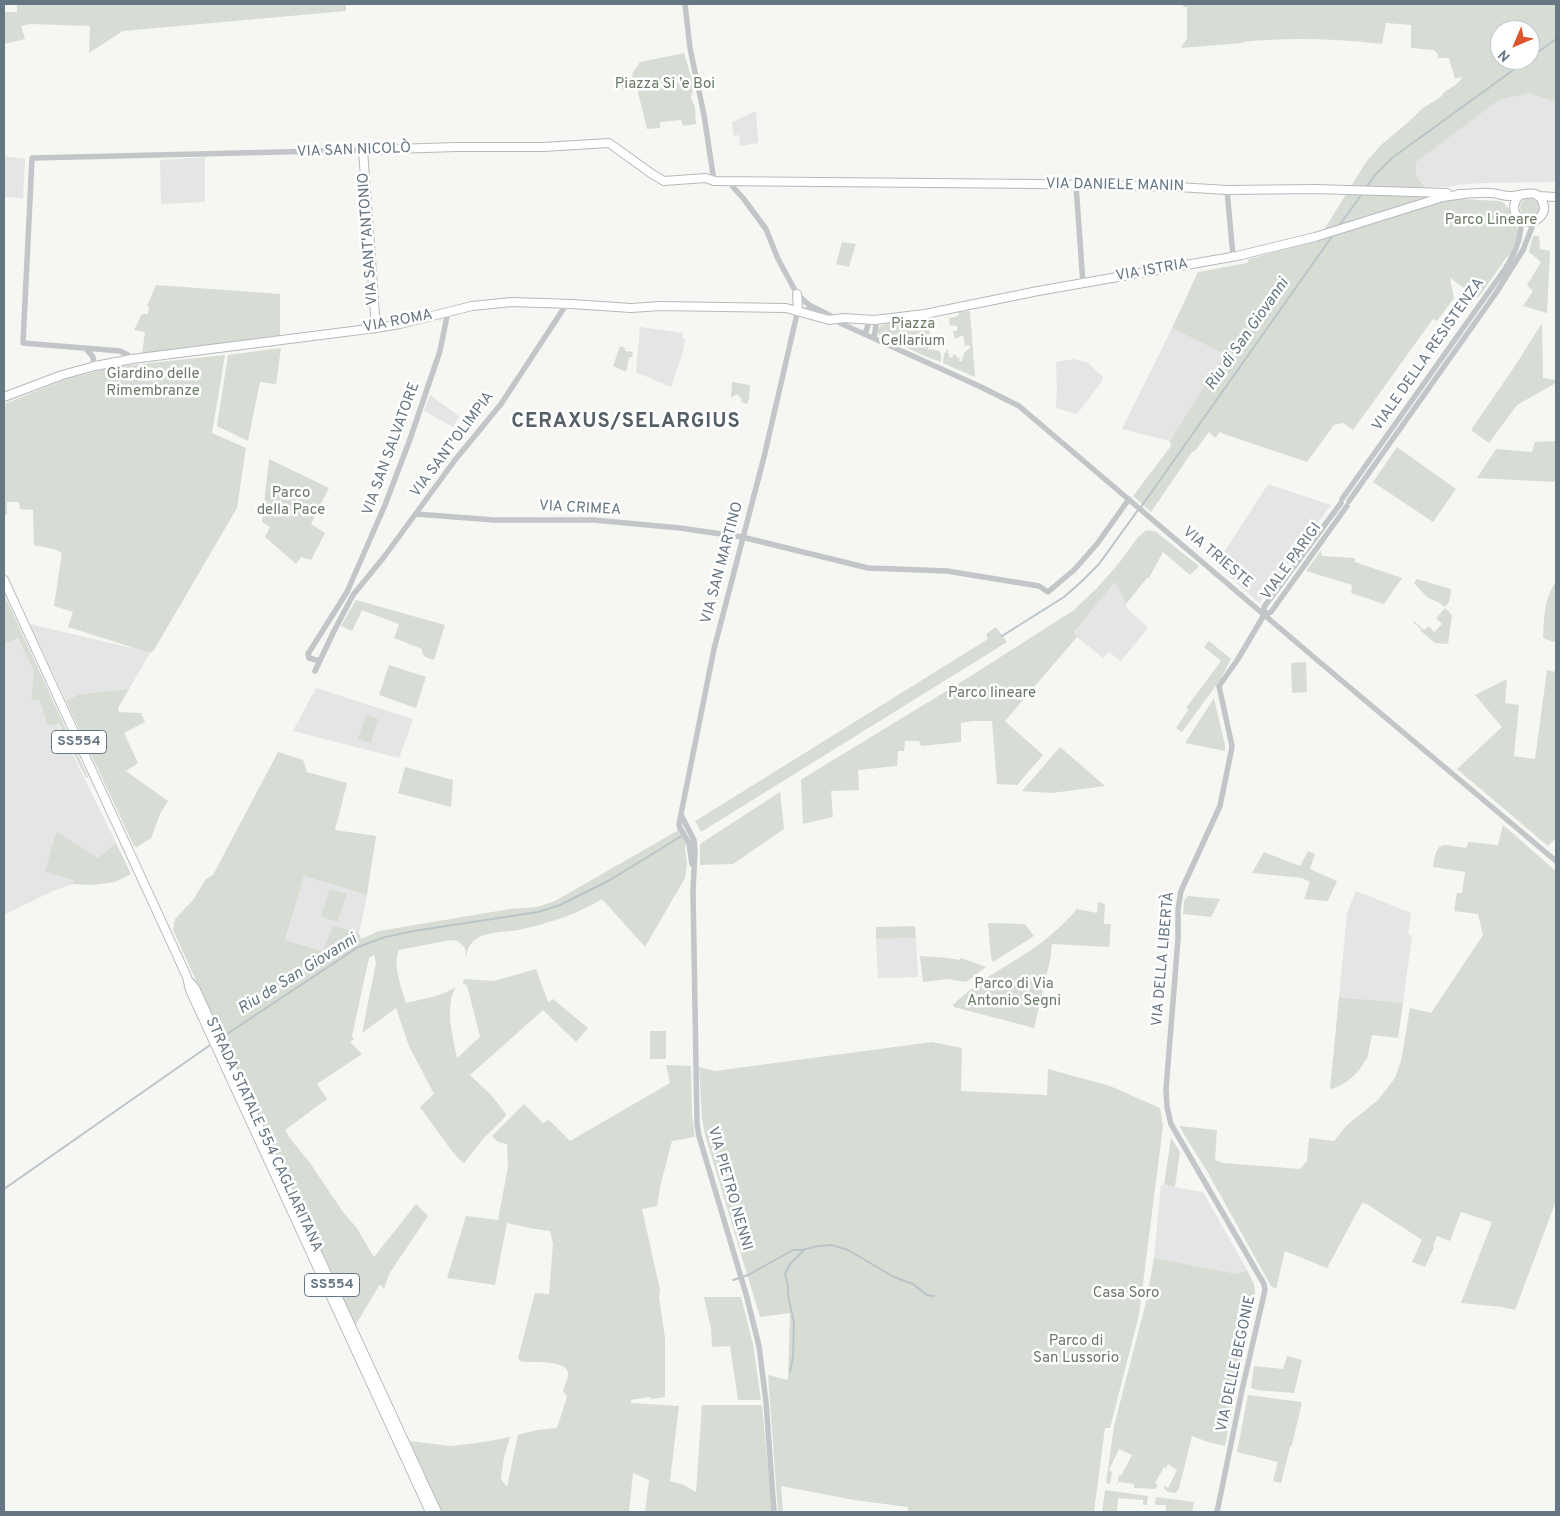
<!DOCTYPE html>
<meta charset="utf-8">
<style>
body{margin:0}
#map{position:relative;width:1560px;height:1516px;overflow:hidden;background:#f6f6f3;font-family:Overpass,sans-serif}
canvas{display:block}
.frame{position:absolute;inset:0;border:5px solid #667683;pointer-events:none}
.north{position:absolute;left:1490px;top:20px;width:50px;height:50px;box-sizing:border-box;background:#fff;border:1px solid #c2c8cd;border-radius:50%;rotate:225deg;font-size:14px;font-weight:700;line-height:20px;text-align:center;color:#667683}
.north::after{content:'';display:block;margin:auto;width:18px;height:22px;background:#dc542d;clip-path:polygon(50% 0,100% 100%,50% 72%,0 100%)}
</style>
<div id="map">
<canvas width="1560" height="1516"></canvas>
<div class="frame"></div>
<div class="north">N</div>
</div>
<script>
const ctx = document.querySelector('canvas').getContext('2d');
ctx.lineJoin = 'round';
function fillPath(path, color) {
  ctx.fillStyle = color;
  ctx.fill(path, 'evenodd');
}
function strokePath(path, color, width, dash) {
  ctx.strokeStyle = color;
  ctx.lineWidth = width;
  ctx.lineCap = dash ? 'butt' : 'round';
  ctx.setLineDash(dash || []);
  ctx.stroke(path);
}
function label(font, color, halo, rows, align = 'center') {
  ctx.font = font + ' Overpass,sans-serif';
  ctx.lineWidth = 5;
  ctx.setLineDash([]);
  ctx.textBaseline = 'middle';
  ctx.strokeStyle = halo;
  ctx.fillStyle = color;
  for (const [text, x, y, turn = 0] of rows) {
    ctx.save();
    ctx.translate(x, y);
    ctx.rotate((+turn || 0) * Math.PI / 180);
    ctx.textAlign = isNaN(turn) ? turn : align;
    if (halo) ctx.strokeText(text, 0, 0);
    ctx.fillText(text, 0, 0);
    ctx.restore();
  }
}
fillPath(new Path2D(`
 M 1529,93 L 1556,102 L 1556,182 L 1484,183 L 1458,185 L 1449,187 L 1426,187 L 1416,175 L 1415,162 L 1499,100 Z
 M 756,111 L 758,143 L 740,146 L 739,135 L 734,136 L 732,122 Z
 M 4,156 L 25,159 L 23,198 L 4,197 Z
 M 205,157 L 205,202 L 161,204 L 160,160 Z
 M 640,327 L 683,333 L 682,338 L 685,339 L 683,352 L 671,387 L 636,372 Z
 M 1172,328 L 1226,353 L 1193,408 L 1170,441 L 1122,429 Z
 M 1074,359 L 1088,363 L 1103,377 L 1102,381 L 1077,414 L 1056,408 L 1057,390 L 1056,362 Z
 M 430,395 L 459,416 L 453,427 L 424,411 Z
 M 1268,484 L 1331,505 L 1259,603 L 1218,566 L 1221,557 Z
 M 1115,582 L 1126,604 L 1127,608 L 1148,628 L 1121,661 L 1109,652 L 1103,658 L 1077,637 L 1074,632 Z
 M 30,624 L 144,651 L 150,653 L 129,689 L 79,694 L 66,701 Z
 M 18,638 L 34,672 L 31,701 L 40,700 L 58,724 L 116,843 L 75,880 L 73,884 L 55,890 L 4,915 L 4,644 Z
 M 316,688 L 413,719 L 399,758 L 293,731 Z
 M 304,876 L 367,895 L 359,933 L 333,925 L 324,951 L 285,940 Z
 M 1356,891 L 1411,913 L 1408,934 L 1412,936 L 1403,1003 L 1339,997 L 1347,913 Z
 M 916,938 L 918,977 L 878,978 L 876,939 Z
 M 1161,1185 L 1203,1192 L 1247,1270 L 1238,1274 L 1154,1258 Z`), '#e4e5e4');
fillPath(new Path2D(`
 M 17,4 L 346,4 L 346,11 L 123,31 L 89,53 L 90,26 L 30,24 L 21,26 L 25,39 L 4,44 L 4,12 L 17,12 Z
 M 1184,4 L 1556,4 L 1556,102 L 1529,93 L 1499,100 L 1416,162 L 1416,175 L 1425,187 L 1375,187 L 1426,195 L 1425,199 L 1352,222 L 1344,232 L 1441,202 L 1462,199 L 1499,201 L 1503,202 L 1510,210 L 1515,220 L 1518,232 L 1514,247 L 1510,255 L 1506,258 L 1478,298 L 1450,278 L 1454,298 L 1437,321 L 1433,319 L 1353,430 L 1343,423 L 1334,425 L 1307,462 L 1224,434 L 1220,432 L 1215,438 L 1209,432 L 1195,451 L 1192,452 L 1151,512 L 1133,496 L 1171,446 L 1170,441 L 1225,354 L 1172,328 L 1198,272 L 1247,263 L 1249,259 L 1317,241 L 1366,162 L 1381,145 L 1405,125 L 1423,108 L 1442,96 L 1443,93 L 1458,83 L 1462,78 L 1460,77 L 1455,79 L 1449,58 L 1438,58 L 1438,54 L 1434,50 L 1411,48 L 1411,25 L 1386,23 L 1382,44 C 1335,39 1290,37 1243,42 L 1243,43 L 1181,48 L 1187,38 L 1187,7 L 1183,7 ZM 1500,30 L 1530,30 L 1530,60 L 1500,60 Z
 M 684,53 L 694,86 L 691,97 L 695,108 L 696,124 L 683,126 L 681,120 L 660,122 L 660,128 L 647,129 L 637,88 L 623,91 L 620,79 L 632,78 L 633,72 L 640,62 Z
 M1520 207a10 10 0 1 1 20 0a10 10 0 1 1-20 0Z
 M 1533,236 L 1539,236 L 1540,249 L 1550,251 L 1547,313 L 1523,306 L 1533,291 L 1527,285 L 1541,262 L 1529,252 Z
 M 842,242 L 856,244 L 849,267 L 836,264 Z
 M 156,285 L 280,294 L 280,336 L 142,355 L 145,332 L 134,330 L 142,314 L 148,314 L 149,307 L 147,306 Z
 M 970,311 L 975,377 L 943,363 L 944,354 L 947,350 L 949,351 L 947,352 L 949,354 L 949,357 L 952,358 L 954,354 L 960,359 L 959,361 L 962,361 L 964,353 L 970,348 L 969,345 L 965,346 L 963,335 L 955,339 L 953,331 L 957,331 L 957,326 L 950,325 L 949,318 L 958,316 L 959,312 Z
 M 927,318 L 930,325 L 928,349 L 940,351 L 940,353 L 941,354 L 941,362 L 925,356 L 879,335 L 877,330 L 879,327 C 893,319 910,319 927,318 Z
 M 1542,323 L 1543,378 L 1556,380 L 1556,383 L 1517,405 L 1489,443 L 1471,430 L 1517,363 Z
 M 620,346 L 625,348 L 625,351 L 633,352 L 632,357 L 629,357 L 626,372 L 613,366 Z
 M 281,348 L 276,384 L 260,382 L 248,441 L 217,426 L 228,355 Z
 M 225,355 L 212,433 L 246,448 L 237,508 L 154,650 L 150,653 L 68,627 L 73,612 L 54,606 L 62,553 L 54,549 L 34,545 L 33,510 L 20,509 L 19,502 L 7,502 L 7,514 L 4,516 L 4,404 L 66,379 L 113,367 Z
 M 732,382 L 750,385 L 749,400 L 747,404 L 741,402 L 742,399 L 737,394 L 731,398 Z
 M 1556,441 L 1556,482 L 1477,478 L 1496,449 L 1532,452 L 1535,442 Z
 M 1397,447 L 1456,489 L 1433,522 L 1373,482 Z
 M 269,459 L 329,488 L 311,524 L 325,533 L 311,560 L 301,557 L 296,564 L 265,537 L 270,527 L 262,522 Z
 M 1149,530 L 1156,532 L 1199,566 L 1190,575 L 1163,552 L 1149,578 L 1147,578 L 1126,604 L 1115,582 L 1074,632 L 1077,637 L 1005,721 L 1043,755 L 1017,785 L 997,784 L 992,721 L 972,721 L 961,723 L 961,742 L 921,746 L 919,741 L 905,741 L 904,751 L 898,751 L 897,766 L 858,770 L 859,790 L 831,791 L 833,817 L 803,824 L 801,781 L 802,779 L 966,679 L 1074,610 L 1098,587 L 1119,563 L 1138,537 L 1145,531 Z
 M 1321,550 L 1322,556 L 1355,558 L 1355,562 L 1402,578 L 1384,604 L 1351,593 L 1352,585 L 1306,571 Z
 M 1417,579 L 1451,589 C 1451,596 1450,603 1445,607 L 1438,602 L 1428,598 L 1414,583 Z
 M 1556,581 L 1556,643 L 1543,638 C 1545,615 1543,602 1556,581 Z
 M 4,594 L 88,777 L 86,778 L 59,724 L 47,725 L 40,700 L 31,701 L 34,672 L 18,638 L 4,644 Z
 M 356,600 L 445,625 L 434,660 C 427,658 422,657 422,649 L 394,638 L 399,624 L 362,610 L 352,631 L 341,626 Z
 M 1445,608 L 1452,615 L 1448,644 L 1435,643 L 1420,630 L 1421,629 L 1413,622 L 1414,621 L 1424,630 L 1429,626 L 1434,632 L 1442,624 L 1436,618 Z
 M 996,627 L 1007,642 L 701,832 L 695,821 L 697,820 L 988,639 L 986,634 Z
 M 1209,641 L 1231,659 L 1220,680 L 1182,732 L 1176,728 L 1189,709 L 1186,708 L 1221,661 L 1204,647 Z
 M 1306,662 L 1307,692 L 1292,693 L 1291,663 Z
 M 389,665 L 426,677 L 416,708 L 379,695 Z
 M 1547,670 L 1556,672 L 1556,838 L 1548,846 L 1457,769 L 1502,727 L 1475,695 L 1507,679 L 1505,703 L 1519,705 L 1514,756 L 1535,759 Z
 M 129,689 L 118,708 L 119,712 L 141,713 L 145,722 L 124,733 L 138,763 L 126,771 L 168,801 L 160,814 L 151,838 L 137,847 L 134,846 L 66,701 L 79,694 Z
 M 1214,698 L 1225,745 L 1225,751 L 1185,743 Z
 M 366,715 L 378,719 L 371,743 L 358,739 Z
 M 1060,747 L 1105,786 L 1052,793 L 1022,791 Z
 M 278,752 L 303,760 L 307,772 L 347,783 L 335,830 L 376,836 L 367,895 L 304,876 L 285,940 L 323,951 L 333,925 L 359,933 L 361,939 L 379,931 L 510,909 L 538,907 L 555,901 L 677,831 L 679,831 L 686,843 L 685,849 L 687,863 L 685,878 L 645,947 L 602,899 C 576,915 549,923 519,930 C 509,931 489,933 481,936 C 471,941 468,947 466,957 L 465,948 L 458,941 L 450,940 L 399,950 C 392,963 402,989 406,1003 C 423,999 442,996 456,987 C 444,1006 453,1037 457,1058 L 480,1037 L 467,985 L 462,983 L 465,979 L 494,981 L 536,969 L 548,1002 L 553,999 L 588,1028 L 576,1042 L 543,1010 L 470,1075 L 492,1096 L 506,1114 L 505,1117 L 483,1139 L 464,1163 L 462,1162 L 451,1150 L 420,1107 L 434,1094 L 409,1046 L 396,1008 L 362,1033 L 376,963 L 374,955 L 369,958 L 352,1036 L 354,1039 L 350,1042 L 362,1054 L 317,1084 L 327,1099 L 285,1130 L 289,1137 L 310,1163 L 343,1212 L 356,1227 L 374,1257 L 416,1204 L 428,1216 L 389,1274 L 384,1289 L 380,1284 L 355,1326 L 256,1114 L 257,1111 L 254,1108 L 173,930 L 175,919 L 193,900 L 206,879 L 213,875 Z
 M 405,767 L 453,780 L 451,807 L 398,793 Z
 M 780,792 L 784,829 L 733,864 L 700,865 L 700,844 Z
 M 1503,825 L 1556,871 L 1556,1201 L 1515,1310 L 1502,1307 L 1461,1303 L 1492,1222 L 1461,1212 L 1450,1241 L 1437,1236 L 1433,1246 L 1434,1248 L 1425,1267 L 1412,1262 L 1422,1240 L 1367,1204 L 1362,1203 L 1327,1268 L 1285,1251 L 1276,1289 L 1271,1286 L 1208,1173 L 1179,1126 L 1217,1130 L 1215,1160 L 1223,1163 L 1300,1169 L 1307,1161 L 1309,1138 L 1334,1141 L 1347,1125 L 1378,1100 L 1395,1078 L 1401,1061 L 1410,1008 L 1431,1013 L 1483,935 L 1478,914 L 1454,911 L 1457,893 L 1462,893 L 1465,872 L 1433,867 C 1437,839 1441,845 1466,848 L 1468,842 L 1498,845 Z
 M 57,832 L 98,858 L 116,843 L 131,874 L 115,882 L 92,885 L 73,884 L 74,880 L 45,872 L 55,836 Z
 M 1308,851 L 1315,854 L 1310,869 L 1337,881 L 1328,901 L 1304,899 L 1310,882 L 1302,878 L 1252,873 L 1264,852 L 1300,866 Z
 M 330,889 L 347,894 L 337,922 L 321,916 Z
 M 1188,896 L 1220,899 L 1211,917 L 1183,914 L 1184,901 Z
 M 1098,902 L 1105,904 L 1104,924 L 1111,924 L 1109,947 L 1052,944 L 1050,961 L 1034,1028 L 954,1007 L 953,1005 C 979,979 1012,964 1041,943 C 1054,933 1067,921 1077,909 L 1097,913 Z
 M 988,923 L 1025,924 L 1034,936 L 993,962 L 991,957 Z
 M 915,926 L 916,938 L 876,939 L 876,927 Z
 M 920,956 L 948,958 L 959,960 L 961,958 L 986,967 L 966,982 L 948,979 L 923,982 Z
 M 1339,997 L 1403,1003 L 1398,1038 L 1372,1035 L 1367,1059 C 1363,1062 1363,1065 1360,1069 C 1353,1078 1341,1087 1330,1089 Z
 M 650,1031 L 666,1031 L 666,1059 L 650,1059 Z
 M 932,1042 L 962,1048 L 961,1091 L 1047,1095 L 1048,1069 L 1110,1086 L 1160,1108 L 1163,1126 L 1139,1315 L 1110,1428 L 1105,1428 L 1094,1512 L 908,1512 L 908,1507 L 854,1500 L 781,1486 L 783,1512 L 778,1512 L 768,1375 L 788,1380 L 790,1313 L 760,1317 L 705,1135 L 702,1118 L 699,1067 L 715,1071 Z
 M 666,1065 L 691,1066 L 692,1114 L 695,1137 L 672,1141 L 660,1187 L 657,1206 L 642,1209 L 660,1290 L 659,1297 L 665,1338 L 665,1397 L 652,1399 L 649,1397 L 631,1400 L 631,1403 L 679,1406 L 670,1481 L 684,1485 L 696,1492 L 702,1405 L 762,1405 L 772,1512 L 645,1512 L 649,1480 L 633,1473 L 629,1512 L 440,1512 L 409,1443 L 409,1441 L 451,1446 L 484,1442 L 510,1437 L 504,1457 L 501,1479 L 507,1487 L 518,1435 L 537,1430 L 557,1428 L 567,1397 L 563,1391 C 564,1385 569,1378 568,1372 C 565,1360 533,1362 523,1362 L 520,1361 L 518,1358 L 535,1293 L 549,1294 L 553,1244 L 550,1231 L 535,1229 L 507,1223 L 495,1285 L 447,1278 L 466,1216 L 498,1220 L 508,1167 L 507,1144 L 498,1142 L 492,1136 L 524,1104 L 543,1123 L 549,1120 L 570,1141 L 670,1083 Z
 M 1171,1138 L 1180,1152 L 1175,1187 L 1164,1185 Z
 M 1154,1258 L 1238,1274 L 1247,1270 L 1254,1284 L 1255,1294 L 1225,1446 L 1208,1442 L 1192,1436 L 1179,1488 L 1176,1493 L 1168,1492 L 1164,1489 L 1164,1486 L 1168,1488 L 1177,1470 L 1168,1464 L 1166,1468 L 1164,1467 L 1155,1483 L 1158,1486 L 1155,1489 L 1134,1488 L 1134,1484 L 1119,1482 L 1117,1486 L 1119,1475 L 1121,1476 L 1132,1455 L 1119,1449 L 1109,1470 L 1112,1472 L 1110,1484 L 1106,1483 L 1114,1426 L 1146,1302 Z
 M 704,1297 L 741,1297 L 753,1344 L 761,1400 L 738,1400 L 730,1346 L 712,1347 L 711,1328 Z
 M 1287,1356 L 1302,1360 L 1294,1393 L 1257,1390 L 1251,1388 L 1254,1366 L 1283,1369 Z
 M 1248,1395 L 1302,1402 L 1292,1445 L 1290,1447 L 1281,1483 L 1273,1481 L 1278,1462 L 1237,1452 Z
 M 1105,1490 L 1148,1496 L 1147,1505 L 1143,1505 L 1143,1500 L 1118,1498 L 1117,1512 L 1102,1512 Z
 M 1156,1497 L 1194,1502 L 1192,1512 L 1166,1512 L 1166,1505 L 1155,1505 Z`), '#d7ddd4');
strokePath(new Path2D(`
 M 1530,58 L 1556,39
 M 1366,188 L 1375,175 L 1392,158 L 1527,60
 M 1338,227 L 1362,194
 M 1141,507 L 1333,235
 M 1002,636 L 1064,597 L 1081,582 L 1099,564 L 1138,510
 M 221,1038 L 358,947 L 385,937 L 414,931 L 538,912 L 560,905 L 610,880 L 683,835
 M 4,1189 L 213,1043
 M 733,1280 L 748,1275 L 793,1250 L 802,1250 L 818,1246 L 832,1245 L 848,1250 L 894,1277 L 913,1284 L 927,1295 L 934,1296
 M 790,1372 L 793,1356 L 794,1323 L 788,1295 L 788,1286 L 785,1274 L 790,1264 L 804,1250`), '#b9c5c9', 2);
const major = new Path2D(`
 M 1459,194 C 1469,194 1480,192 1490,193 C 1497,193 1503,196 1509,196 C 1521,197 1538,186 1543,203 C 1545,208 1544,213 1540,217 C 1527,232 1503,212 1520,195
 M 1538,196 L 1556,197
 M 797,294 L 798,310
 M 376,328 L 363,150 L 456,147 L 543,147 L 609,143 L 652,174 L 664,181 L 706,178 L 714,181 L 1039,184 L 1178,187 L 1227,190 L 1315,189 L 1447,193
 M 4,397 L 62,375 L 95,366 L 132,359 L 376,328 L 400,324 L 472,306 L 512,302 L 572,304 L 631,308 L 660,306 L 786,308 L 829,320 L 843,318 L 874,320 L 925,314 L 1038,291 L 1237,256 L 1315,237 L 1443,197 L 1464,194
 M 4,580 L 171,942 L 187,977 L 190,990 L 430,1512
 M 189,981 L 195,988 L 437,1512`);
strokePath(major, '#b5b9bd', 10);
strokePath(new Path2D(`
 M 685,4 L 690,48 L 704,115 L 714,181
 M 730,180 L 733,187 L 743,198 L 766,229 L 778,259 L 797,294 L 809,305 L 835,318 L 840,323 L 981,387 L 1019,406 L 1316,659 L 1556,861
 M 1076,185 L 1083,284
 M 1227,190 L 1233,256
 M 865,334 L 870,319
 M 874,338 L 877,319
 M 87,350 L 93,357 L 94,366
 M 132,359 L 128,355 L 120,351 L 23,343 L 32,158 L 363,150
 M 1342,499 L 1505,269 C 1515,253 1521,240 1521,221
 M 1349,501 L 1496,293 L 1523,250 L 1534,222
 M 416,514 L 494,520 L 594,520 L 680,528 L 742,537 L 868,568 L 947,571 L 1039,586 L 1048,592 L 1074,570 L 1097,544 L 1129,499
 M 1264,615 L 1271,612 L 1347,506
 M 320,661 L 309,658 L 308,654 L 347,592 L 385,505 L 409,442 L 440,351 L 448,311
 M 315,671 L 334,631 L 353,595 L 384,557 L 455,460 L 501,404 L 566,305
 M 681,815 L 694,840 L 695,850 L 693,891 L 697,1124 L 699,1136 L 746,1294 L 759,1346 L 766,1402 L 774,1512
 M 692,864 L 689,843 L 680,828 L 679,824 L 714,649 L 764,457 L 797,314 L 798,310 L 817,310
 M 1217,1512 L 1242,1390 L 1265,1290 L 1264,1284 L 1171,1124 L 1167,1107 L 1166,1089 L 1178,939 L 1178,909 L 1181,891 L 1220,806 L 1231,752 L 1232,746 L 1219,686 L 1238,659 L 1264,615 L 1264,607 L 1341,503`), '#c2c6c9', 5.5);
strokePath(major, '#fff', 8);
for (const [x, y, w] of [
 [79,742,55],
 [332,1285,55]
]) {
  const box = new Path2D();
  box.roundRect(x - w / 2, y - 11.5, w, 23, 4);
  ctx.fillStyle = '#fff';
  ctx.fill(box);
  strokePath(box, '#667683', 1);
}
label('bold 14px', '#667683', null, [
 ["SS554",79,742],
 ["SS554",332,1285]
]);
label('15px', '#697a65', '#fff', [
 ["Piazza Si ’e Boi",665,85],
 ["Parco Lineare",1491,221],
 ["Piazza",913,325],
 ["Cellarium",913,342],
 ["Giardino delle",153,375],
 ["Rimembranze",153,392],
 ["Parco",291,494],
 ["della Pace",291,511],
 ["Parco lineare",992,694],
 ["Parco di Via",1014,985],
 ["Antonio Segni",1014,1002],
 ["Casa Soro",1126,1294],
 ["Parco di",1076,1342],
 ["San Lussorio",1076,1359]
]);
label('15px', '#667683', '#fff', [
 ["VIA SAN NICOLÒ",354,151,-2],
 ["VIA DANIELE MANIN",1115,186,1],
 ["VIA SANT'ANTONIO",369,239,-94],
 ["VIA ISTRIA",1152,271,-10],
 ["VIA ROMA",398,322,-11],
 ["VIALE DELLA RESISTENZA",1429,355,-55],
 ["VIA SANT'OLIMPIA",453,445,-53],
 ["VIA SAN SALVATORE",392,449,-70],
 ["VIA CRIMEA",580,509,3],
 ["VIA TRIESTE",1217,558,40],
 ["VIALE PARIGI",1292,562,-54],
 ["VIA SAN MARTINO",723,563,-75],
 ["VIA DELLA LIBERTÀ",1164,959,-85],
 ["STRADA STATALE 554 CAGLIARITANA",263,1135,65],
 ["VIA PIETRO NENNI",729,1189,74],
 ["VIA DELLE BEGONIE",1237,1364,-78]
]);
label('italic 16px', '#62777f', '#fff', [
 ["Riu di San Giovanni",1248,335,-55],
 ["Riu de San Giovanni",298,975,-32]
]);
ctx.letterSpacing = '1px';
label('bold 20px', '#545f68', '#fff', [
 ["CERAXUS/SELARGIUS",626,423]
]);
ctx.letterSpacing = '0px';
</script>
